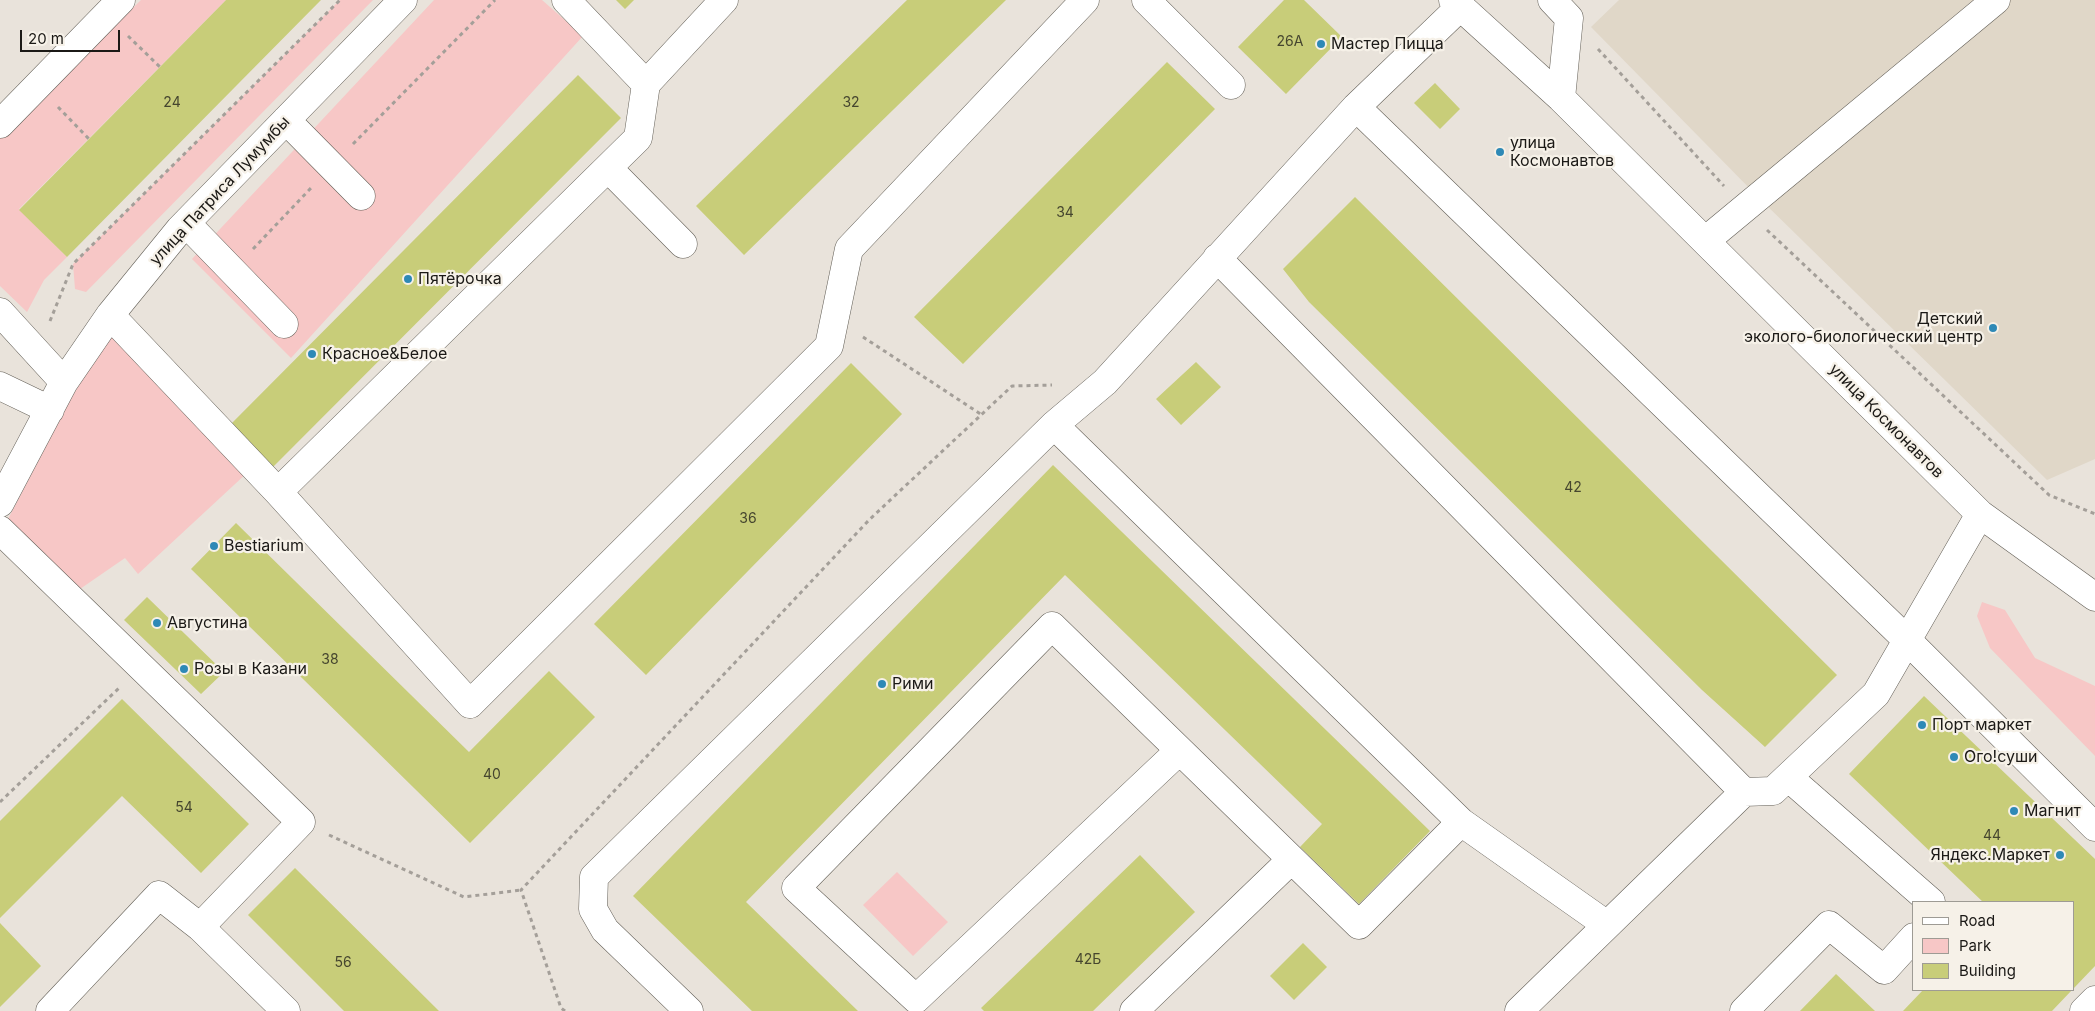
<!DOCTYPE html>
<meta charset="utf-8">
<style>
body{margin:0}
#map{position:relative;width:2095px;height:1011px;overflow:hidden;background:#e9e3db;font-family:Inter,sans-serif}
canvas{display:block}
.legend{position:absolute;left:1912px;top:901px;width:162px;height:90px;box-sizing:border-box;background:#f6f1e8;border:1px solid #9e9b94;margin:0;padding:6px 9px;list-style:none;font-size:15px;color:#1b1916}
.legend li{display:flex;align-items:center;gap:10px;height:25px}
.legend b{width:25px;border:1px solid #9e9b94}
.scale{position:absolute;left:20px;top:30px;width:100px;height:22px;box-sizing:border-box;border:2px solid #1b1916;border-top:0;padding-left:6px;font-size:15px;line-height:18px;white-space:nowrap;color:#1b1916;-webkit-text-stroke:4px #f6f1e8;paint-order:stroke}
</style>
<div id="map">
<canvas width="2095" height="1011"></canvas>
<ul class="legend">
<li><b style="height:6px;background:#fff"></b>Road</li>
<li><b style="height:14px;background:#f7c7c6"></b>Park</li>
<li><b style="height:14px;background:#c8cd79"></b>Building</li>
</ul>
<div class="scale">20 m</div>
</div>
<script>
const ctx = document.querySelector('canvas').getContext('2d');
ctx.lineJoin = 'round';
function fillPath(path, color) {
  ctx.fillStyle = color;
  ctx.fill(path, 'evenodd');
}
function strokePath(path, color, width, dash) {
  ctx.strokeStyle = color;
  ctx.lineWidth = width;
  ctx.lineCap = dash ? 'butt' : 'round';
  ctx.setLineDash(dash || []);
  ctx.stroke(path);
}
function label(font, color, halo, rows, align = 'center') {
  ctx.font = font + ' Inter,sans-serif';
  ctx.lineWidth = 4.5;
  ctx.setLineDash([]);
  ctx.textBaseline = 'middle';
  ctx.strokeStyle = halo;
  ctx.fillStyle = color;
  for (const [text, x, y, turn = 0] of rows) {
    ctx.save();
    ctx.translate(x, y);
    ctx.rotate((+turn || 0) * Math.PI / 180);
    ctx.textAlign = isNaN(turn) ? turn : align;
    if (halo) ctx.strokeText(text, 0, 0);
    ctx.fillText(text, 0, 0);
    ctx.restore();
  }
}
fillPath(new Path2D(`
 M 1619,0 L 2095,0 L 2095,459 L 2047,480 L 1758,197 L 1591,27 Z`), '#e0d7c8');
fillPath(new Path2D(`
 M 141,0 L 226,0 L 19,209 L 67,257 L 44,280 L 27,312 L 0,286 L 0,138 Z
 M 340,0 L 373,0 L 86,292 L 75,289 L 73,264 Z
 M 434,0 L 542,0 L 583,36 L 291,358 L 192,259 Z
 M 111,332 L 248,472 L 138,574 L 125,558 L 80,589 L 7,521 L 70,400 Z
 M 1982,602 L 2005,610 L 2035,658 L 2095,686 L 2095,756 L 1990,648 L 1977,616 Z
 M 897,872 L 948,922 L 913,956 L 863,905 Z`), '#f7c7c6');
fillPath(new Path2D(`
 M 226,0 L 321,0 L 67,257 L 19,210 Z
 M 616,0 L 634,0 L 625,9 Z
 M 907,0 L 1006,0 L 744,255 L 696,206 Z
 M 1284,0 L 1304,0 L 1342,37 L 1286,94 L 1238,47 Z
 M 1167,62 L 1215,109 L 963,364 L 914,317 Z
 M 578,75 L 621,118 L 273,467 L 230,425 Z
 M 1435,83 L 1460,109 L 1440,129 L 1414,103 Z
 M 1355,197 L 1837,675 L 1765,747 L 1702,690 L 1309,302 L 1283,269 Z
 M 1196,362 L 1221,387 L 1181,425 L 1156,399 Z
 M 851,363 L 902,414 L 646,675 L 594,624 Z
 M 1053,465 L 1430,831 L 1359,904 L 1300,847 L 1322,824 L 1065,575 L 746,902 L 858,1011 L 752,1011 L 633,896 Z
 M 236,523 L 469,752 L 549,671 L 595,717 L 470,843 L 191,569 Z
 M 147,597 L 224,672 L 201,694 L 124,620 Z
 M 1924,696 L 2095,859 L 2095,966 L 2074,988 L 2074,902 L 1983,902 L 1849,774 Z
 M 122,699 L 249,824 L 201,873 L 122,796 L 0,918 L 0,821 Z
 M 1140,855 L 1195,912 L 1093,1011 L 984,1011 L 981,1008 Z
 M 295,868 L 439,1011 L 344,1011 L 248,915 Z
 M 0,923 L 41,966 L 0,1007 Z
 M 1303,943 L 1327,967 L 1294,1000 L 1270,976 Z
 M 1836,974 L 1875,1011 L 1800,1011 Z
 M 1923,990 L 2072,990 L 2052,1011 L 1903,1011 Z`), '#c8cd79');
const minor = new Path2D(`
 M 566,0 L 646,84
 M 1146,0 L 1231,85
 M 1453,0 L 1561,98 L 1980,514 L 2095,597
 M 1552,0 L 1569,18 L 1561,98
 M 1356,107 L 1907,640 L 2095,827
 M 286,120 L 361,196
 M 0,124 L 121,0
 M 608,168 L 683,244
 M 186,223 L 284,324
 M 1705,241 L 1996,0
 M 1217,258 L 1744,792
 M 0,312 L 64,382
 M 110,315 L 278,492 L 470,704 L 829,346 L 849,249 L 1085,0
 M 0,386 L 50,410
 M 1054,425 L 1105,382 L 1356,107 L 1460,7
 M 278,492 L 638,138 L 646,84 L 724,0
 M 0,503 L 64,382 L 110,315 L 180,229 L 403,0
 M 0,530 L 301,822 L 200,927
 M 1179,751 L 916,999 L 796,888 L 1052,626 L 1359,925 L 1461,822 L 1607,925
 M 1788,777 L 1931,902
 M 50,1011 L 159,895 L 200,927 L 286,1011
 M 689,1011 L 605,930 L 593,909 L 594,877 L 1054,425 L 1461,822
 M 1134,1011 L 1291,860
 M 1519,1011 L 1744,792 L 1773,791 L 1876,694 L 1980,514
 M 1744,1011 L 1829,925 L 1884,970 L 1914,937
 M 2084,1011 L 2095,1000`);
strokePath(minor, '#635f57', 29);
strokePath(new Path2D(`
 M 128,36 L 160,67
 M 1598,49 L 1724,186
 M 58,107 L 89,139
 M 353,144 L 495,0
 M 1767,230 L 2049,495 L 2095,514
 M 253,249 L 311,188
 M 50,321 L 73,264 L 340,0
 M 863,337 L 982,415
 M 0,802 L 119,688
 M 329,835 L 464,897 L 521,890
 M 565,1011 L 561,1008 L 521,890 L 870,519 L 1012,386 L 1052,385`), '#a49f99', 3, [4, 4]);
strokePath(minor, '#fff', 28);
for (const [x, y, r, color] of [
 [1321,44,5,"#2e89b6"],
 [1500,152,5,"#2e89b6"],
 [408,279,5,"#2e89b6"],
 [1993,328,5,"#2e89b6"],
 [312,354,5,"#2e89b6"],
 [214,546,5,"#2e89b6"],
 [157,623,5,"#2e89b6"],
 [184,669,5,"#2e89b6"],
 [882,684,5,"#2e89b6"],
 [1922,725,5,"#2e89b6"],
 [1954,757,5,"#2e89b6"],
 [2014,811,5,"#2e89b6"],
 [2060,855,5,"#2e89b6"]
]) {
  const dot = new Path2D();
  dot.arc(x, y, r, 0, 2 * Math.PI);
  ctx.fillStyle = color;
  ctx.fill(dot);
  strokePath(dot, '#f6f1e8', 2);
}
label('14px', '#46462f', null, [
 ["26А",1290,42],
 ["24",172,103],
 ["32",851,103],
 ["34",1065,213],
 ["42",1573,488],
 ["36",748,519],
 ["38",330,660],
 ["40",492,775],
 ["54",184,808],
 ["44",1992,836],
 ["42Б",1088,960],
 ["56",343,963]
]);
label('16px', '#1b1916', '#f6f1e8', [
 ["Мастер Пицца",1331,44],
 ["улица",1510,143],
 ["Космонавтов",1510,161],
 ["Пятёрочка",418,279],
 ["Детский",1983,319,"right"],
 ["эколого-биологический центр",1983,337,"right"],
 ["Красное&Белое",322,354],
 ["Bestiarium",224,546],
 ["Августина",167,623],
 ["Розы в Казани",194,669],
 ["Рими",892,684],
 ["Порт маркет",1932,725],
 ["Ого!суши",1964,757],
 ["Магнит",2024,811],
 ["Яндекс.Маркет",2050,855,"right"]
], 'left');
label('16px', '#1b1916', '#f6f1e8', [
 ["улица Патриса Лумумбы",220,191,-47],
 ["улица Космонавтов",1886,421,45]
]);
</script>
